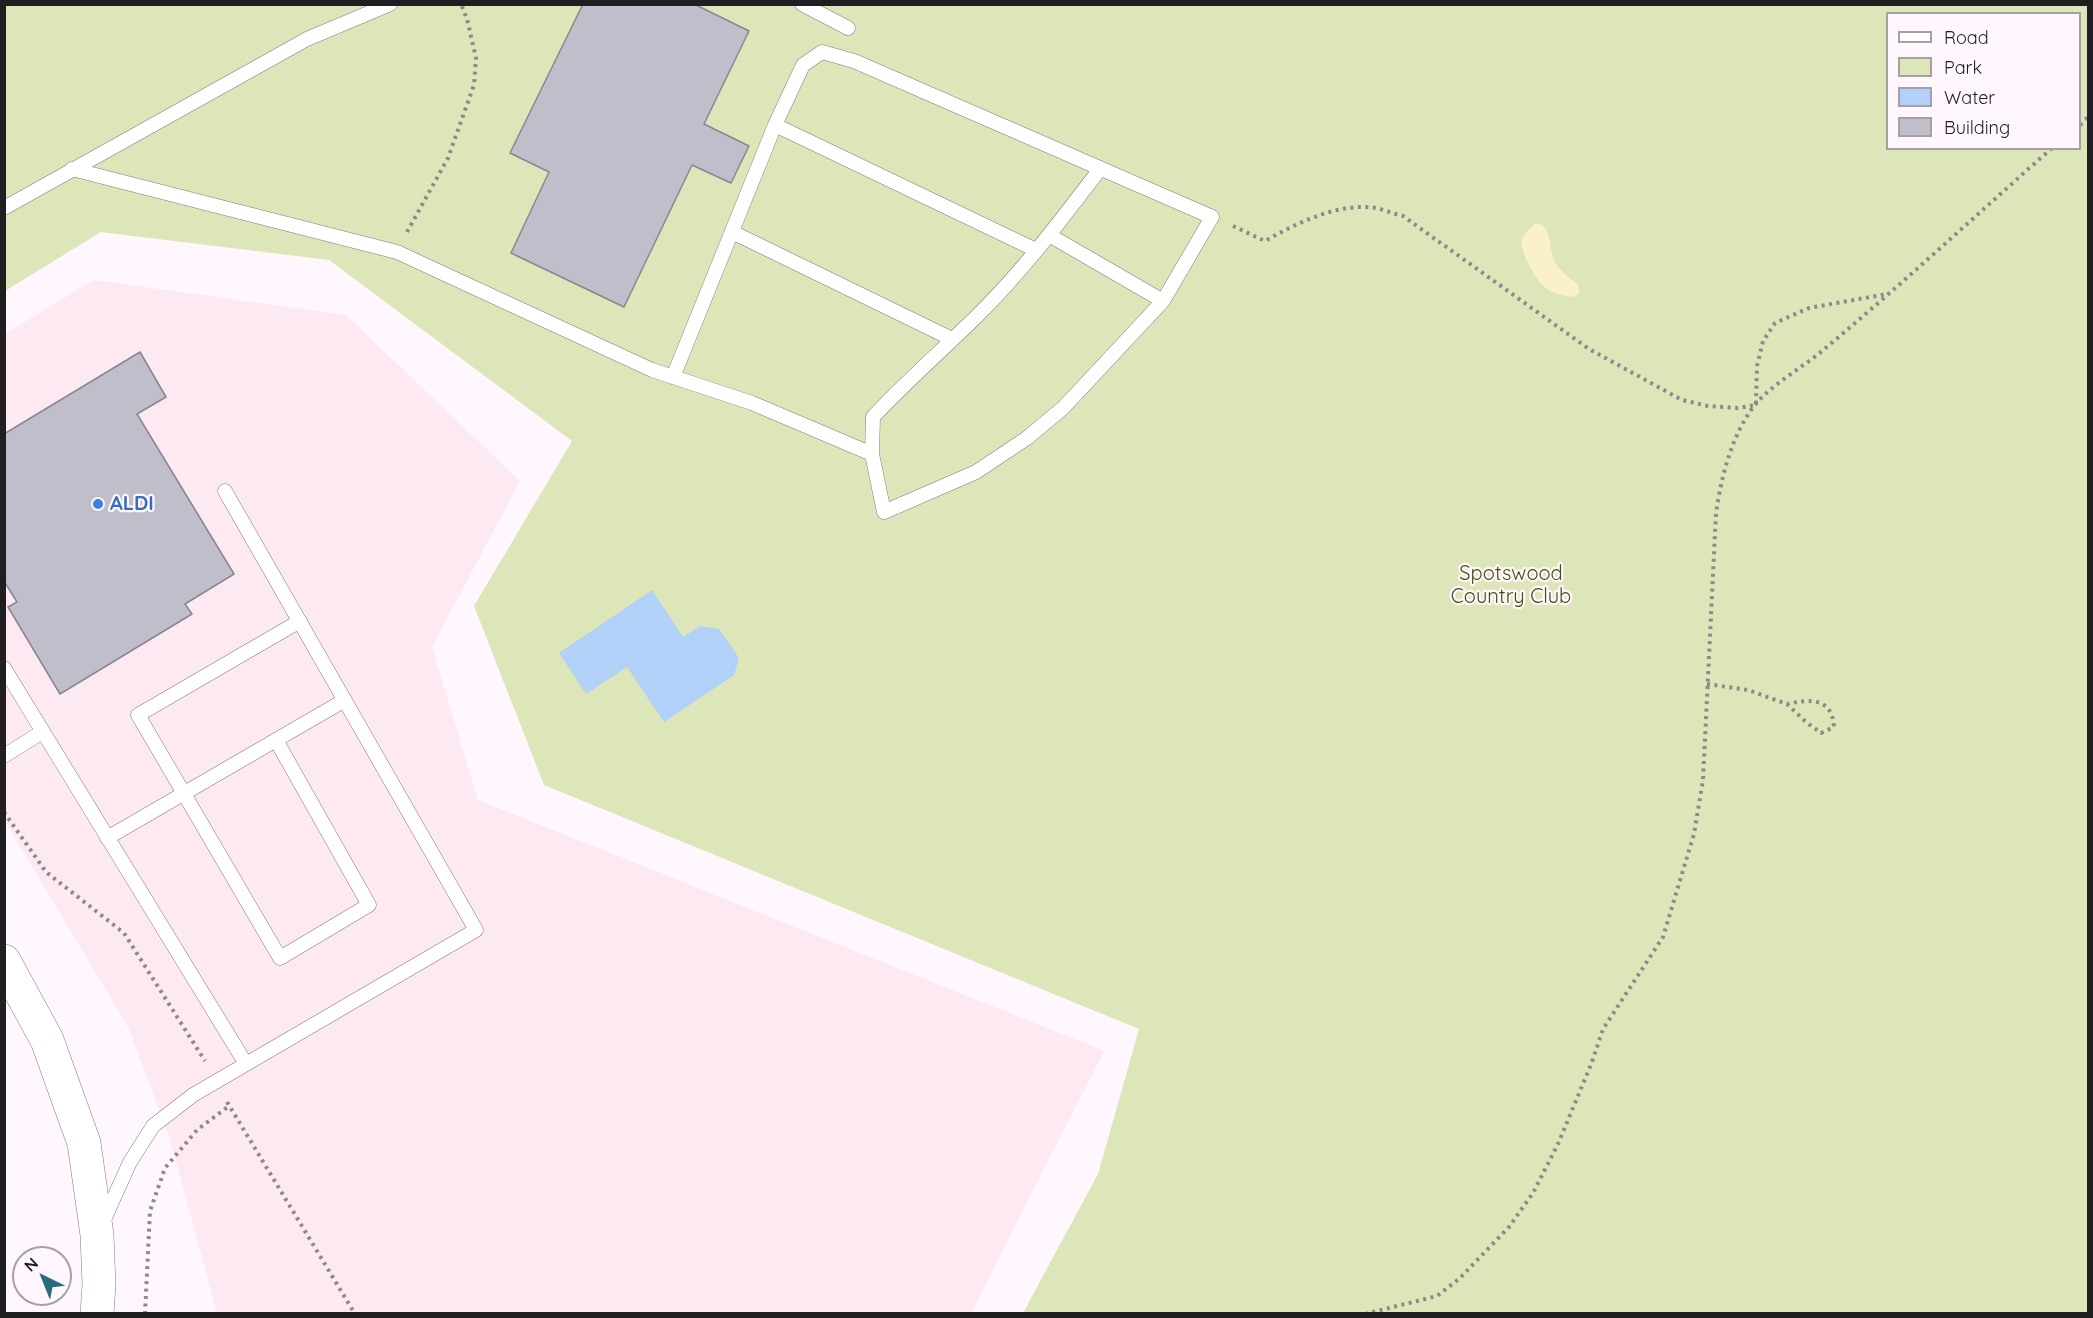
<!DOCTYPE html>
<style>
body{margin:0}
#map{position:relative;width:2093px;height:1318px;overflow:hidden;background:#fff6fe;font-family:Quicksand,sans-serif}
canvas{display:block}
.frame{position:absolute;inset:0;border:6px solid #211e21;pointer-events:none}
.legend{position:absolute;left:1886px;top:12px;width:195px;height:138px;box-sizing:border-box;background:#fff6fe;border:2px solid #a6a0a6;margin:0;padding:8px 10px;list-style:none;font-size:18px;color:#211e21}
.legend li{display:flex;align-items:center;gap:12px;height:30px}
.legend b{width:30px;border:2px solid #a6a0a6}
.north{position:absolute;left:12px;top:1246px;width:60px;height:60px;box-sizing:border-box;background:#fff6fe;border:2px solid #a6a0a6;border-radius:50%;rotate:317deg;font-size:16px;font-weight:700;line-height:24px;text-align:center;color:#211e21}
.north::after{content:'';display:block;margin:auto;width:21px;height:27px;background:#2a6c7f;clip-path:polygon(50% 0,100% 100%,50% 72%,0 100%)}
</style>
<div id="map">
<canvas width="2093" height="1318"></canvas>
<div class="frame"></div>
<ul class="legend">
<li><b style="height:8px;background:#fff"></b>Road</li>
<li><b style="height:16px;background:#dde6b8"></b>Park</li>
<li><b style="height:16px;background:#b1d1f8"></b>Water</li>
<li><b style="height:16px;background:#c0beca"></b>Building</li>
</ul>
<div class="north">N</div>
</div>
<script>
const ctx = document.querySelector('canvas').getContext('2d');
ctx.lineJoin = 'round';
function fillPath(path, color) {
  ctx.fillStyle = color;
  ctx.fill(path, 'evenodd');
}
function strokePath(path, color, width, dash) {
  ctx.strokeStyle = color;
  ctx.lineWidth = width;
  ctx.lineCap = dash ? 'butt' : 'round';
  ctx.setLineDash(dash || []);
  ctx.stroke(path);
}
function label(font, color, halo, rows, align = 'center') {
  ctx.font = font + ' Quicksand,sans-serif';
  ctx.lineWidth = 4.5;
  ctx.setLineDash([]);
  ctx.textBaseline = 'middle';
  ctx.strokeStyle = halo;
  ctx.fillStyle = color;
  for (const [text, x, y, turn = 0] of rows) {
    ctx.save();
    ctx.translate(x, y);
    ctx.rotate((+turn || 0) * Math.PI / 180);
    ctx.textAlign = isNaN(turn) ? turn : align;
    if (halo) ctx.strokeText(text, 0, 0);
    ctx.fillText(text, 0, 0);
    ctx.restore();
  }
}
fillPath(new Path2D(`
 M 94,280 L 346,315 L 520,481 L 432,647 L 478,800 L 1104,1051 L 971,1313 L 217,1313 L 170,1139 L 129,1029 L 5,821 L 5,334 Z`), '#fde9f2');
fillPath(new Path2D(`
 M 5,5 L 2088,5 L 2088,1313 L 1023,1313 L 1098,1174 L 1139,1029 L 544,785 L 474,606 L 572,441 L 329,260 L 101,232 L 5,291 ZM 1888,14 L 2080,14 L 2080,148 L 1888,148 Z`), '#dde6b8');
fillPath(new Path2D(`
 M 1536,223 C 1554,226 1547,251 1556,264 C 1562,272 1570,279 1578,284 L 1579,293 L 1574,297 C 1549,295 1539,286 1528,263 C 1519,244 1518,237 1536,223 Z`), '#faf0ca');
fillPath(new Path2D(`
 M 652,590 L 683,637 L 700,626 L 719,629 L 739,658 L 734,675 L 664,722 L 627,667 L 586,694 L 559,653 Z`), '#b1d1f8');
const building = new Path2D(`
 M 583,4 L 694,4 L 749,31 L 704,124 L 749,146 L 731,183 L 692,165 L 624,307 L 511,253 L 549,172 L 510,153 Z
 M 140,352 L 166,397 L 137,414 L 234,574 L 185,604 L 192,614 L 60,694 L 8,607 L 17,602 L 4,581 L 4,434 Z`);
fillPath(building, '#c0beca');
strokePath(building, '#888691', 1.5);
const service = new Path2D(`
 M 802,4 L 848,28
 M 775,125 L 1036,250
 M 72,169 L 397,252 L 652,370 L 752,403 L 872,454 L 873,417 C 906,382 941,351 976,317 C 1022,272 1061,220 1100,169
 M 4,208 L 307,39 L 390,4
 M 732,232 L 952,339
 M 1049,235 L 1163,301
 M 673,377 L 775,125 L 803,65 L 822,52 L 854,61 L 1212,217 L 1163,301 L 1063,408 L 1027,438 L 976,472 L 884,512 L 872,454
 M 4,668 L 246,1064
 M 276,740 L 369,905 L 280,958 L 138,715 L 300,621
 M 4,756 L 42,732
 M 107,838 L 345,700
 M 103,1222 L 130,1162 L 153,1126 L 193,1095 L 476,930 L 225,491`);
const tertiary = new Path2D(`
 M 4,961 L 47,1040 L 84,1143 L 97,1235 L 99,1285 L 97,1314`);
strokePath(service, '#847b83', 15);
strokePath(tertiary, '#847b83', 34);
strokePath(new Path2D(`
 M 2080,125 L 2088,117
 M 1233,226 L 1265,241 C 1297,223 1339,202 1376,208 C 1385,210 1394,214 1403,216 L 1589,349 L 1682,400 L 1708,406 L 1738,408 L 1756,405 L 1757,366 L 1763,341 L 1775,323 L 1809,308 L 1887,294
 M 407,232 L 448,158 L 474,85 L 476,58 L 467,19 L 461,4
 M 1707,684 L 1748,690 L 1787,704 L 1806,722 L 1821,733 L 1834,727 C 1832,697 1810,699 1787,704
 M 4,812 L 46,872 L 124,933 L 205,1061
 M 227,1102 L 355,1314
 M 145,1314 L 150,1211 L 165,1168 L 197,1130 L 229,1106
 M 1365,1314 L 1437,1296 L 1459,1279 L 1509,1227 L 1533,1193 L 1558,1144 L 1592,1062 L 1603,1029 L 1663,937 L 1694,834 L 1703,780 L 1716,513 C 1721,479 1730,442 1749,413 C 1766,387 1798,371 1822,351 C 1900,286 1975,216 2052,148`), '#8e888d', 4, [3, 4.5]);
strokePath(service, '#fff', 14);
strokePath(tertiary, '#fff', 33);
for (const [x, y, r, color] of [
 [98,504,6,"#3f7fe0"]
]) {
  const dot = new Path2D();
  dot.arc(x, y, r, 0, 2 * Math.PI);
  ctx.fillStyle = color;
  ctx.fill(dot);
  strokePath(dot, '#fff6fe', 2);
}
label('bold 20px', '#366cbe', '#fff6fe', [
 ["ALDI",110,504]
], 'left');
label('20px', '#474f09', '#fff6fe', [
 ["Spotswood",1511,574],
 ["Country Club",1511,597]
]);
</script>
